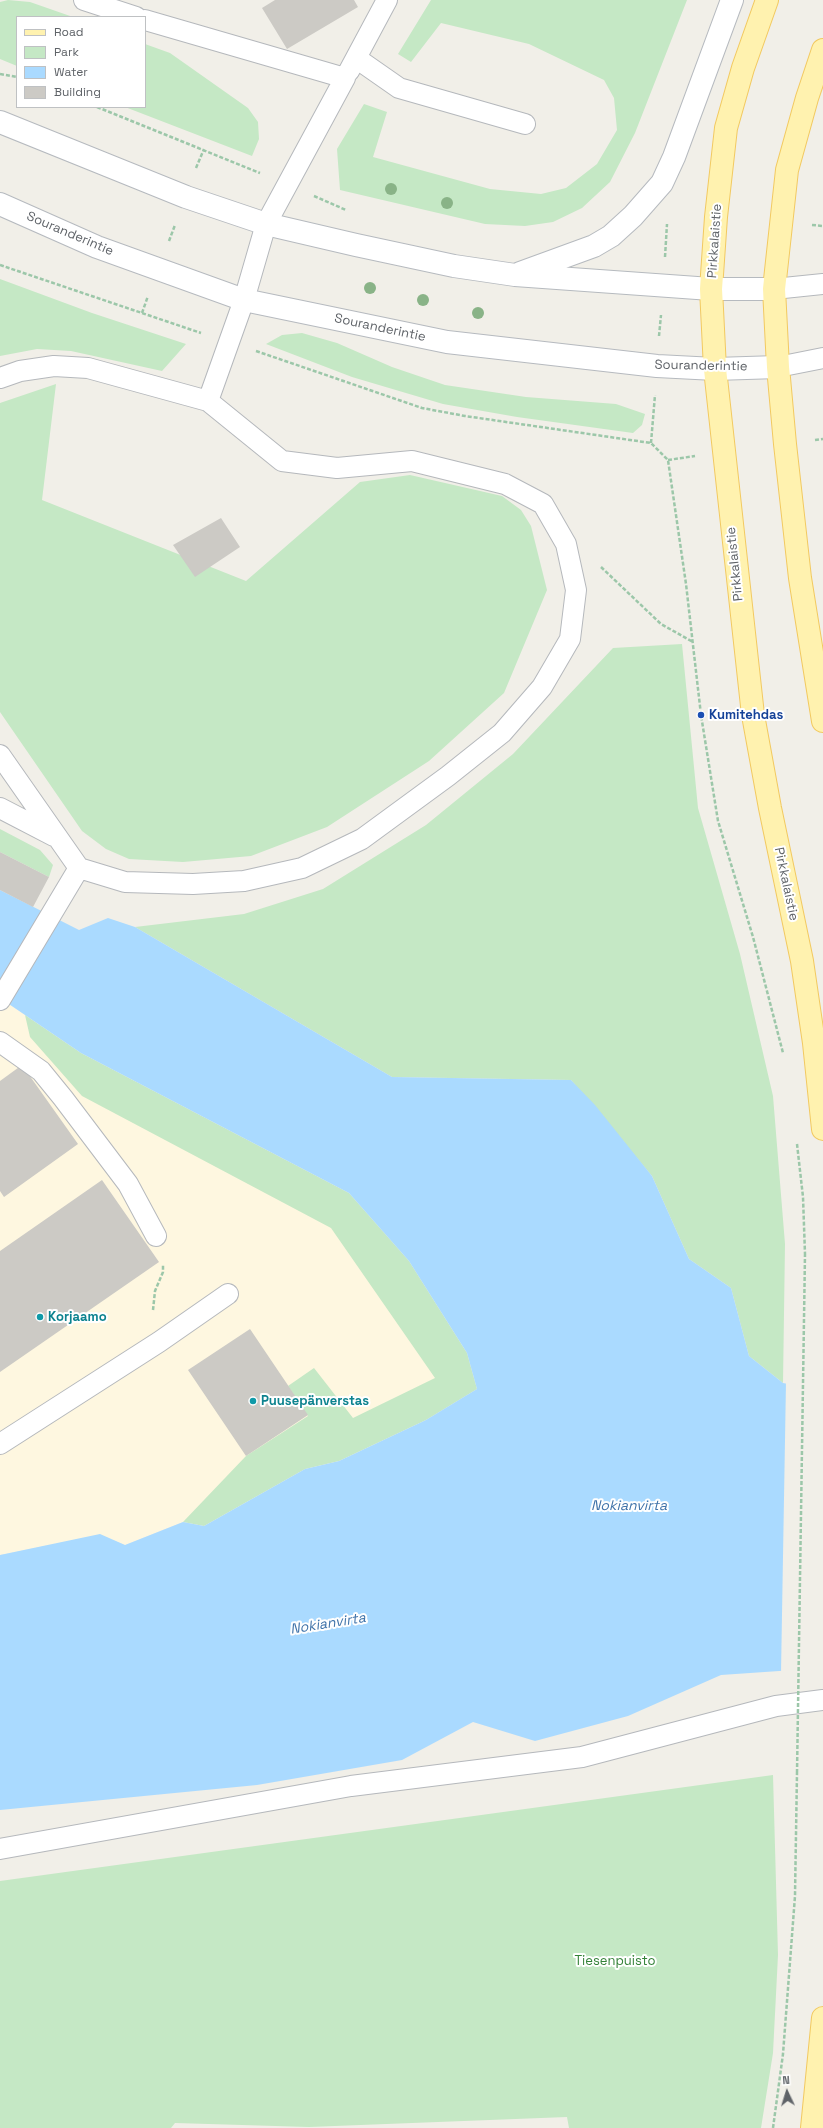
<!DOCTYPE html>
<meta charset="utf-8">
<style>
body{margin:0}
#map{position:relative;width:823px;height:2128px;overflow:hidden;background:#f1efe8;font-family:"Space Grotesk",sans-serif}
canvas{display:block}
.legend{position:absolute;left:16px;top:16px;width:130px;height:92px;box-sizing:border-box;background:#fff;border:1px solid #bfc1c3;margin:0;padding:5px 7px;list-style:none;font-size:12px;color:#5f6368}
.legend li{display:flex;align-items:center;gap:8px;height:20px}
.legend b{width:20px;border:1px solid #bfc1c3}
.north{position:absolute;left:767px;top:2072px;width:40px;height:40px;-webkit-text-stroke:3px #fff;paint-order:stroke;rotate:356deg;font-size:11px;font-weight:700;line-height:16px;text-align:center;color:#5f6368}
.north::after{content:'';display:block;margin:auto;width:14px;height:18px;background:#5f6368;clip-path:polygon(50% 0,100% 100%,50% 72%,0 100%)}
</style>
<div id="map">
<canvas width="823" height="2128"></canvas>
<ul class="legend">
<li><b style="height:5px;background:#fff2af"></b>Road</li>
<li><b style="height:11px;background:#c5e8c5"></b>Park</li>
<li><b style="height:11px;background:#aadaff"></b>Water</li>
<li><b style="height:11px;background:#cccac5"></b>Building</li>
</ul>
<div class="north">N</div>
</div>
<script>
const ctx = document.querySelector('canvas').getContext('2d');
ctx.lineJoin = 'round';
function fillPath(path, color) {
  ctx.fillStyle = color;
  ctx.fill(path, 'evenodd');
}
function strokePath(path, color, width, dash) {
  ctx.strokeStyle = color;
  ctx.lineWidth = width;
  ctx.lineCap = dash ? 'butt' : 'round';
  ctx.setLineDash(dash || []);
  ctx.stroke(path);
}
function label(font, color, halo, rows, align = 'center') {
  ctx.font = font + ' "Space Grotesk",sans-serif';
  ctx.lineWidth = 4;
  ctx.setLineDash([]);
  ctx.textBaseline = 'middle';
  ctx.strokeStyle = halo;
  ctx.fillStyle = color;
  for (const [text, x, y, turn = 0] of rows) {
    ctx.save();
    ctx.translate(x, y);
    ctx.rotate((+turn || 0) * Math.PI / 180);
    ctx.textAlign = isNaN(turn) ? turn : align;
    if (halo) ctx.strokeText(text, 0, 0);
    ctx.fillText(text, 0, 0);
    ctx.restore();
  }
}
fillPath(new Path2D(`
 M 0,998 L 81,1053 L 349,1193 L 413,1268 L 467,1353 L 426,1420 L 204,1526 L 183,1522 L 125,1545 L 100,1535 L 0,1555 Z`), '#fef7e0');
fillPath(new Path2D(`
 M 8,0 L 30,2 L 73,17 L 17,17 L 17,66 L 0,59 L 0,2 Z
 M 431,0 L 687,0 L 635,133 L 610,182 L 582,208 L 553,222 L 525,226 L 485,224 L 340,190 L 337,149 L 364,104 L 387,112 L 373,157 L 490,189 L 541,194 L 566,188 L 597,164 L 617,130 L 614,98 L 604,80 L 529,44 L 441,23 L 411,62 L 398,54 Z
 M 145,44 L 170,53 L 248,108 L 258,122 L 259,139 L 252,156 L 125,107 L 145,107 Z
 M 0,279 L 92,313 L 186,344 L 162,371 L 71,351 L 37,349 L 0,356 Z
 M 302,333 L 337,343 L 392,367 L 445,385 L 526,397 L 616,404 L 645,414 L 642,425 L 633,433 L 517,417 L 443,404 L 352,377 L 266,344 L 282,335 Z
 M 56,384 L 42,500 L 246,581 L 360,482 L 410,475 L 502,496 L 521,510 L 531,526 L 547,590 L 504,693 L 429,761 L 327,827 L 251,856 L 183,862 L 129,859 L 106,849 L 82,831 L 0,712 L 0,403 Z
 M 682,644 L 698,808 L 740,954 L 773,1096 L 785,1244 L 783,1383 L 749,1356 L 731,1288 L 689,1259 L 652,1176 L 571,1080 L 392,1077 L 135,927 L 244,914 L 323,889 L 426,825 L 513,754 L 613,648 Z
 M 0,829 L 40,850 L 53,865 L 49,877 L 0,852 Z
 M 25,1015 L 81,1053 L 349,1193 L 409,1261 L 467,1353 L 477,1389 L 426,1420 L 339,1461 L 305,1469 L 204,1526 L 183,1522 L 246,1456 L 308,1416 L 288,1386 L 314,1368 L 353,1418 L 435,1378 L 331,1228 L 82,1096 L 30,1037 Z
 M 773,1775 L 778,1955 L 773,2053 L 761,2128 L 569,2128 L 567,2117 L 309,2127 L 175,2123 L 171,2128 L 0,2128 L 0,1881 Z`), '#c5e8c5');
fillPath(new Path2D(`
 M 0,890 L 79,930 L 108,918 L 135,927 L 392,1077 L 571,1080 L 595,1105 L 652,1176 L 689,1259 L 731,1288 L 749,1356 L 783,1383 L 823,1391 L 823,1668 L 721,1675 L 628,1716 L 535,1741 L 473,1722 L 402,1760 L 257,1785 L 0,1810 L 0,1555 L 100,1534 L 125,1545 L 183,1522 L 204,1526 L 305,1469 L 339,1461 L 426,1420 L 477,1389 L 467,1353 L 409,1261 L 349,1193 L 81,1053 L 0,998 Z`), '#aadaff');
fillPath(new Path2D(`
 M 786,1382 L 823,1389 L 823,1670 L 781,1673 Z`), '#f1efe8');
fillPath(new Path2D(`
 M 275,0 L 354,0 L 358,7 L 287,49 L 262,8 Z
 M 221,518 L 240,547 L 195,577 L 173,545 Z
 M 0,852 L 49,877 L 33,907 L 0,890 Z
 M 22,1065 L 78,1144 L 4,1197 L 0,1191 L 0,1081 Z
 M 102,1180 L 159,1262 L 0,1372 L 0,1251 Z
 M 250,1329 L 308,1415 L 246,1456 L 188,1370 Z`), '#cccac5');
const lane = new Path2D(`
 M 84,0 L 136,17
 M 145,20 L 345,78 L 266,224 L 244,300 L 208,401
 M 356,58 L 399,88 L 525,124
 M 349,71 L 387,0
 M 774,289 L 823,284
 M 778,367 L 823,358
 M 0,378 L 20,371 L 54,366 L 88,368 L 208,401 L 282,461 L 337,468 L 412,461 L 505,484 L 543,504 L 566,544 L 576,590 L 570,639 L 542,687 L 502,733 L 448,776 L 362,839 L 302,868 L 244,881 L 193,884 L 125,882 L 79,868 L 0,755
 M 0,808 L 54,836
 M 0,1000 L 79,868
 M 0,1042 L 41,1071 L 63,1098 L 128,1184 L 156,1236
 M 0,1444 L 159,1342 L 228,1294
 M 0,1849 L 351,1786 L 582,1757 L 776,1706 L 823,1700`);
const secondary = new Path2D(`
 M 0,122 L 186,197 L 266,224 L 356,245 L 454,266 L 515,275 L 711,289 L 774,289
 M 0,204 L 97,247 L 244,300 L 447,342 L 657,366 L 715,369 L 778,367
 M 520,273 L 594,246 L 611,236 L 633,216 L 662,183 L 674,157 L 732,0`);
const primary = new Path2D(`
 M 767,0 L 743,68 L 726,128 L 716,217 L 711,289 L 715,369 L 753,715 L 770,808 L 802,961 L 814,1043 L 823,1129
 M 823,50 L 807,98 L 787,170 L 774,289 L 778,367 L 785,444 L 800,578 L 823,721
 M 812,2128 L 823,2018`);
strokePath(lane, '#b5b8bc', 22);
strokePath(secondary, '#b6babf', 24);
strokePath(primary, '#f2c960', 24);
strokePath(new Path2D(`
 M 0,74 L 17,77
 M 97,107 L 260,173
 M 196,168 L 204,149
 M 314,196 L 346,210
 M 812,225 L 823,226
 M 169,241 L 175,225
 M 665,257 L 667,224
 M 0,265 L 201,333
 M 142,313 L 148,296
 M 659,336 L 661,315
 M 256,351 L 422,408 L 465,416 L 651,443 L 668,460 L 686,584 L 701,715 L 718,821 L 753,937 L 783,1053
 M 815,440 L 823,439
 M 651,443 L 655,395
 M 668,460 L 695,456
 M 601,567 L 661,624 L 693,642
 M 797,1144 L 803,1197 L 805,1254
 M 153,1310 L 155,1291 L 163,1272 L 163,1264
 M 773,2128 L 783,2054 L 795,1896 L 797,1773`), '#9cc7a9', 2.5, [4, 2]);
strokePath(lane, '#fff', 20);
strokePath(secondary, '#fff', 22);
strokePath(primary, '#fff2af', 22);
strokePath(new Path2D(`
 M 797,1773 L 805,1254`), '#9cc7a9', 2.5, [4, 2]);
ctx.fillStyle = '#89b387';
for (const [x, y] of [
 [391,189],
 [447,203],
 [370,288],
 [423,300],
 [478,313]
]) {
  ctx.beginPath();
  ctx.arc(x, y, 6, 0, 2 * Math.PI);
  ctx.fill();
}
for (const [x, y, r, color] of [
 [701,715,4,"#1a4fb4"],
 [40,1317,4,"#0f9aa8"],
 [253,1401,4,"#0f9aa8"]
]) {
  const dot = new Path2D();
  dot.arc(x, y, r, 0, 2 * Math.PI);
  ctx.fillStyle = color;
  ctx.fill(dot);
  strokePath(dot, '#fff', 1.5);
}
label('13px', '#5f6368', '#fff', [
 ["Souranderintie",70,234,23],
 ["Pirkkalaistie",715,241,-86],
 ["Souranderintie",380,328,12],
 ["Souranderintie",701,366,1],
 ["Pirkkalaistie",735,564,-96],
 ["Pirkkalaistie",786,884,78]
]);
label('bold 13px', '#164399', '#fff', [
 ["Kumitehdas",709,715]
], 'left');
label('bold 13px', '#0d838f', '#fff', [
 ["Korjaamo",48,1317],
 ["Puusepänverstas",261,1401]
], 'left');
label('13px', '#348238', '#fff', [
 ["Tiesenpuisto",615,1961]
]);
label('italic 14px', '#4174aa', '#fff', [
 ["Nokianvirta",629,1506],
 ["Nokianvirta",328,1624,-9]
]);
</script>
